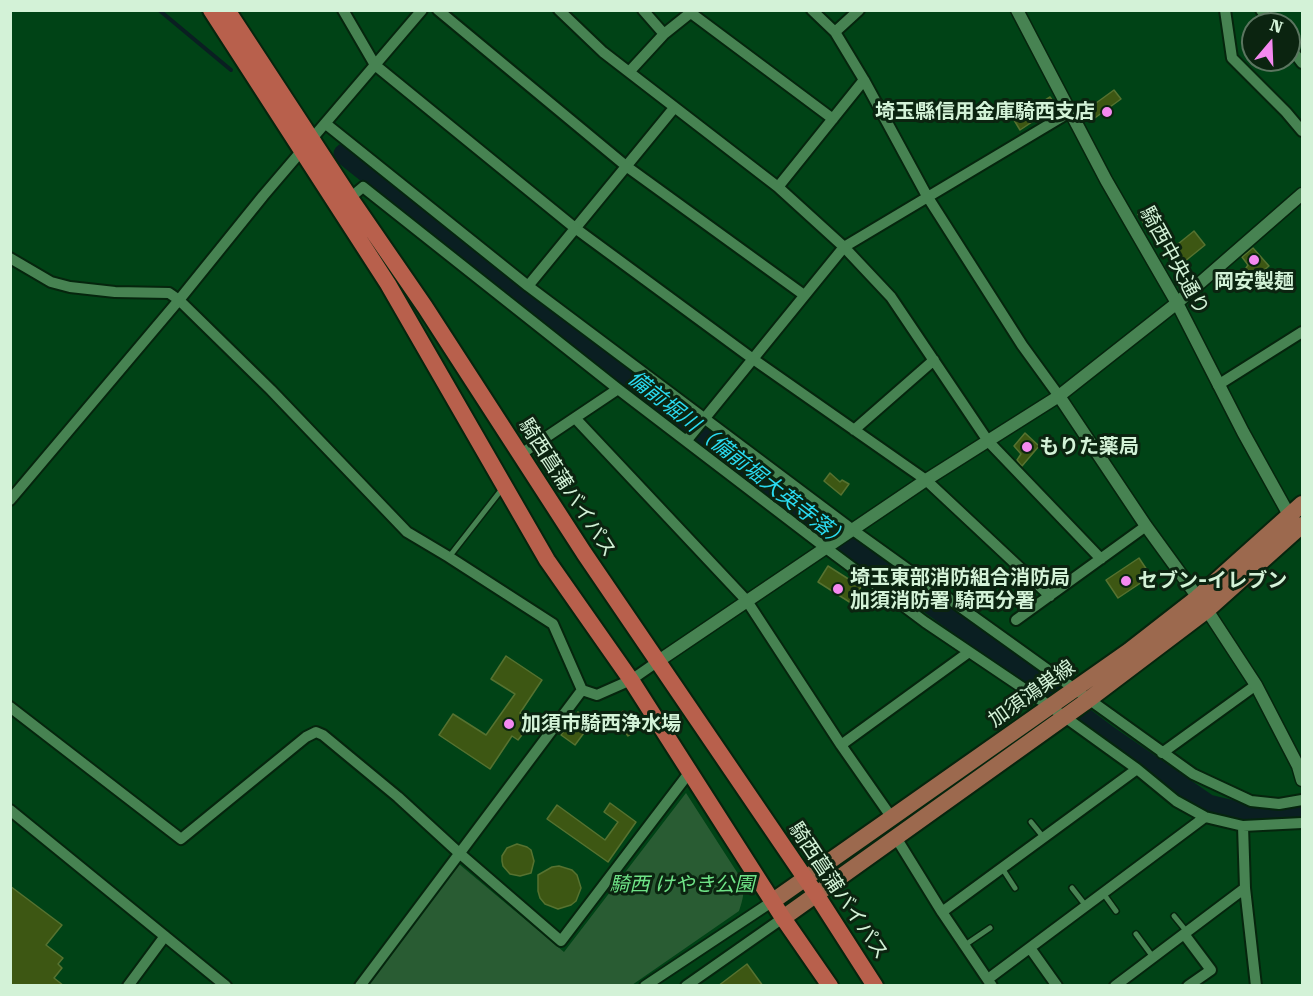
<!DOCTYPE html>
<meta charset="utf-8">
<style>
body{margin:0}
#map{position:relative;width:1313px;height:996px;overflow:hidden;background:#004316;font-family:"Roboto Serif",serif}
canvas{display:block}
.frame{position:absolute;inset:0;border:12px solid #d3f2d7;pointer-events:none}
.north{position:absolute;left:1241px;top:12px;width:60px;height:60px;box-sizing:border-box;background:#0b2410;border:2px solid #5b7660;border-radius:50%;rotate:19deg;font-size:16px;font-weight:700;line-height:24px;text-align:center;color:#d3f2d7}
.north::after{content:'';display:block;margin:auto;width:21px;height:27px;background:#f489f0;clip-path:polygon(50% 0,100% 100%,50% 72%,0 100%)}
</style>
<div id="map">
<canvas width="1313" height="996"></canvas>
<div class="frame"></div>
<div class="north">N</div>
</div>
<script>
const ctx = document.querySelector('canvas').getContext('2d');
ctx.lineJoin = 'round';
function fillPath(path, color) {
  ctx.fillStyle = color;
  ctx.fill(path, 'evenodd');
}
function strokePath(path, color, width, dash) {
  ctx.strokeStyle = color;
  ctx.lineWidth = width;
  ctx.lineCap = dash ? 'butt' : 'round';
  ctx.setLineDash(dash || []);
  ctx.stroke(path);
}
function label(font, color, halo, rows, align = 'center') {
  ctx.font = font + ' "Roboto Serif","Noto Sans JP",serif';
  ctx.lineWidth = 6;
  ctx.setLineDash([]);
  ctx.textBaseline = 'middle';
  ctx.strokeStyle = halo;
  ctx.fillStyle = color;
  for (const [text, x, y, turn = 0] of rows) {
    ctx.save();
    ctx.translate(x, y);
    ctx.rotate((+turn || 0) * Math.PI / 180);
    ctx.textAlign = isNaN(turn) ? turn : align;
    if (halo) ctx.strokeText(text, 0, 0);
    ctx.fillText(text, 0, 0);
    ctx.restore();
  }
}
fillPath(new Path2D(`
 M 686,793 L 742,880 C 745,892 743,899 739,911 L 632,985 L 367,986 L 453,859 L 564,952 Z`), '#295c33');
strokePath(new Path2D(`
 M 159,10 L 231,70`), '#0a1f22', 4);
strokePath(new Path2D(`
 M 344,154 L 535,307 L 779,494 L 971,633 L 1108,736 L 1208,805 L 1254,816 L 1288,817 L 1302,814`), '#0a1f22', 21);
const building = new Path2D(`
 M 1114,90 L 1121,99 L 1092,120 L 1085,111 Z
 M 1050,97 L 1056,106 L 1020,130 L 1014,120 Z
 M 1148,207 L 1156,219 L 1159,216 L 1167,228 L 1153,238 L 1138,214 Z
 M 1194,231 L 1205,245 L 1184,262 L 1173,248 Z
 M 1253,248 L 1269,266 L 1254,278 L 1246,268 L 1248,265 L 1242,257 Z
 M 1025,433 L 1039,446 L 1022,466 L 1017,460 L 1021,454 L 1014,446 Z
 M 830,473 L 840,482 L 842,480 L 849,484 L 841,495 L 824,481 Z
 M 1139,558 L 1151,576 L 1118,598 L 1106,580 Z
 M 828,566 L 861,587 L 851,603 L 818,582 Z
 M 506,656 L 542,680 L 520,713 L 532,722 L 518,740 L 512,736 L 490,769 L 439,735 L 453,714 L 486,735 L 515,694 L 491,679 Z
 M 623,711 L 637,730 L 628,736 L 614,717 Z
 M 578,712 L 592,722 L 575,745 L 561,735 Z
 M 610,803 L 636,822 L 608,862 L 547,819 L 557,805 L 605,840 L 618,822 L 604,812 Z
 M 517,844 L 527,847 L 531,850 L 534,861 L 531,873 L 520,876 L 510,874 L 503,866 L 502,861 L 502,856 L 507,848 Z
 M 559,866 L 572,870 L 577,875 L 581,888 L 576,901 L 571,905 L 558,909 L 545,904 L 540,898 L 538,891 L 538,875 L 552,867 Z
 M 10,886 L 62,925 L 46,945 L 63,958 L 58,964 L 62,968 L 54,978 L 64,986 L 10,986 Z
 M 747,964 L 763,986 L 718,986 Z`);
fillPath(building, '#3d5713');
strokePath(building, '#567230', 1.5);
const service = new Path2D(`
 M 449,557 L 502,489
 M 1031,822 L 1044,838
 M 1002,868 L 1015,888
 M 1072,888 L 1086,906
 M 1103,893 L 1116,911
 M 1174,916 L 1187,932
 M 1136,934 L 1153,957
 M 965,945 L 990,928`);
const minor = new Path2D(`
 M 343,10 L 375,65 L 575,228 L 753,359 L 926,480 L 1050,596
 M 438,10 L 626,166 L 804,295
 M 559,10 L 603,52 L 778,187 L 844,247 L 891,297 L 988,441 L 1101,559
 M 643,10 L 664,34 L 694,10
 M 812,10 L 835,32 L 864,80 L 927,196 L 1022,345 L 1059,396
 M 1225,10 L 1232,58 L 1286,112 L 1302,131
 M 1261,10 L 1271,24
 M 691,13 L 833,119
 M 835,32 L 859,10
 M 1289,46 L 1302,63
 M 629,72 L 664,34
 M 674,108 L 528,286 L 853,530 L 1193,774 L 1251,801 L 1279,804 L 1302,800
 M 326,124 L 528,286
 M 778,187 L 864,80
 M 350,198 L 363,187 L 618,389 L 826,548 L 925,622 L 1051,707 L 1137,769 L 1176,801 L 1205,817 L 1243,826 L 1302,823
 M 10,258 L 51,282 L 70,287 L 115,292 L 169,293 L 179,300 L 271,390 L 407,532 L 449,557 L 553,624 L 582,690 L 597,695 L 631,680 L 657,662
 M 1218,385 L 1302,332
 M 575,418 L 747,601 L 841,745 L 892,818
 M 854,430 L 934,360
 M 687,440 L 844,247 L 1070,112
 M 521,454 L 618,389
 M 10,500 L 179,300 L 263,196 L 422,10
 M 1016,620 L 1146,526
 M 10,707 L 181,839 L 306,737 L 316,732 L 323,735 L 398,797 L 458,852 L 561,941 L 689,773
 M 841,745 L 969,652
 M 1162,753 L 1256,685
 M 10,810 L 226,986
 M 1243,826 L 1245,888 L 1256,986
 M 895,836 L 942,912 L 992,986
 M 942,912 L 1137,769
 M 1184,934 L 1211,970 L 1188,986
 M 1030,948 L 1057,986
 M 988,979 L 1205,817
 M 128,986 L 165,936
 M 360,986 L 582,690
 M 645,986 L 773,901
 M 686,986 L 783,918
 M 1115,986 L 1245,888`);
const tertiary = new Path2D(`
 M 1017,10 L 1106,180 L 1177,303 L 1243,432 L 1293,522
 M 1059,396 L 1146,526 L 1207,610 L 1256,685 L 1298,766 L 1302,780
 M 657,662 L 926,480 L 1059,396 L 1177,303 L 1302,194`);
const primary = new Path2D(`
 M 773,901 L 1129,651 L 1197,598 L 1302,504
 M 783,918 L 1084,703 L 1207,610 L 1302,525`);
const trunk = new Path2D(`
 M 211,10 L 388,284 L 547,560 L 631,680 L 783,918 L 830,986
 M 227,10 L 350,198 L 425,307 L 584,553 L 816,894 L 875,986`);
strokePath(service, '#05250d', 8);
strokePath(minor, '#05250d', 14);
strokePath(tertiary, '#05250d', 15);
strokePath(primary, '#05250d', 20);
strokePath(trunk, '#05250d', 20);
strokePath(service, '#478352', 5);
strokePath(minor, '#478352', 10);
strokePath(tertiary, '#478352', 12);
strokePath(primary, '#9c694e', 16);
strokePath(trunk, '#b8604c', 16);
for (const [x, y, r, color] of [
 [1107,112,6,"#f489f0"],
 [1254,260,6,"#f489f0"],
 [1027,447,6,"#f489f0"],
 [1126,581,6,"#f489f0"],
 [838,589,6,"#f489f0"],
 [509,724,6,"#f489f0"]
]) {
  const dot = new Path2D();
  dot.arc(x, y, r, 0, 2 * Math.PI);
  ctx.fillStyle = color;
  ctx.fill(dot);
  strokePath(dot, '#0b2410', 2);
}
label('bold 20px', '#d3f2d7', '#0b2410', [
 ["埼玉縣信用金庫騎西支店",1095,112,"right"],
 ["岡安製麺",1254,282,"center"],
 ["もりた薬局",1039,447],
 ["埼玉東部消防組合消防局",850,578],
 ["加須消防署 騎西分署",850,601],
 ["セブン-イレブン",1138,581],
 ["加須市騎西浄水場",521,724]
], 'left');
label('20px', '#d3f2d7', '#0b2410', [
 ["騎西中央通り",1174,261,61],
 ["騎西菖蒲バイパス",567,488,57],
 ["加須鴻巣線",1032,694,-35],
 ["騎西菖蒲バイパス",838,891,56]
]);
label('italic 20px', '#6fe487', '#0b2410', [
 ["騎西 けやき公園",682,885]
]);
label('italic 21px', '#2adbf1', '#0b2410', [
 ["備前堀川（備前堀大英寺落）",738,460,38]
]);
</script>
